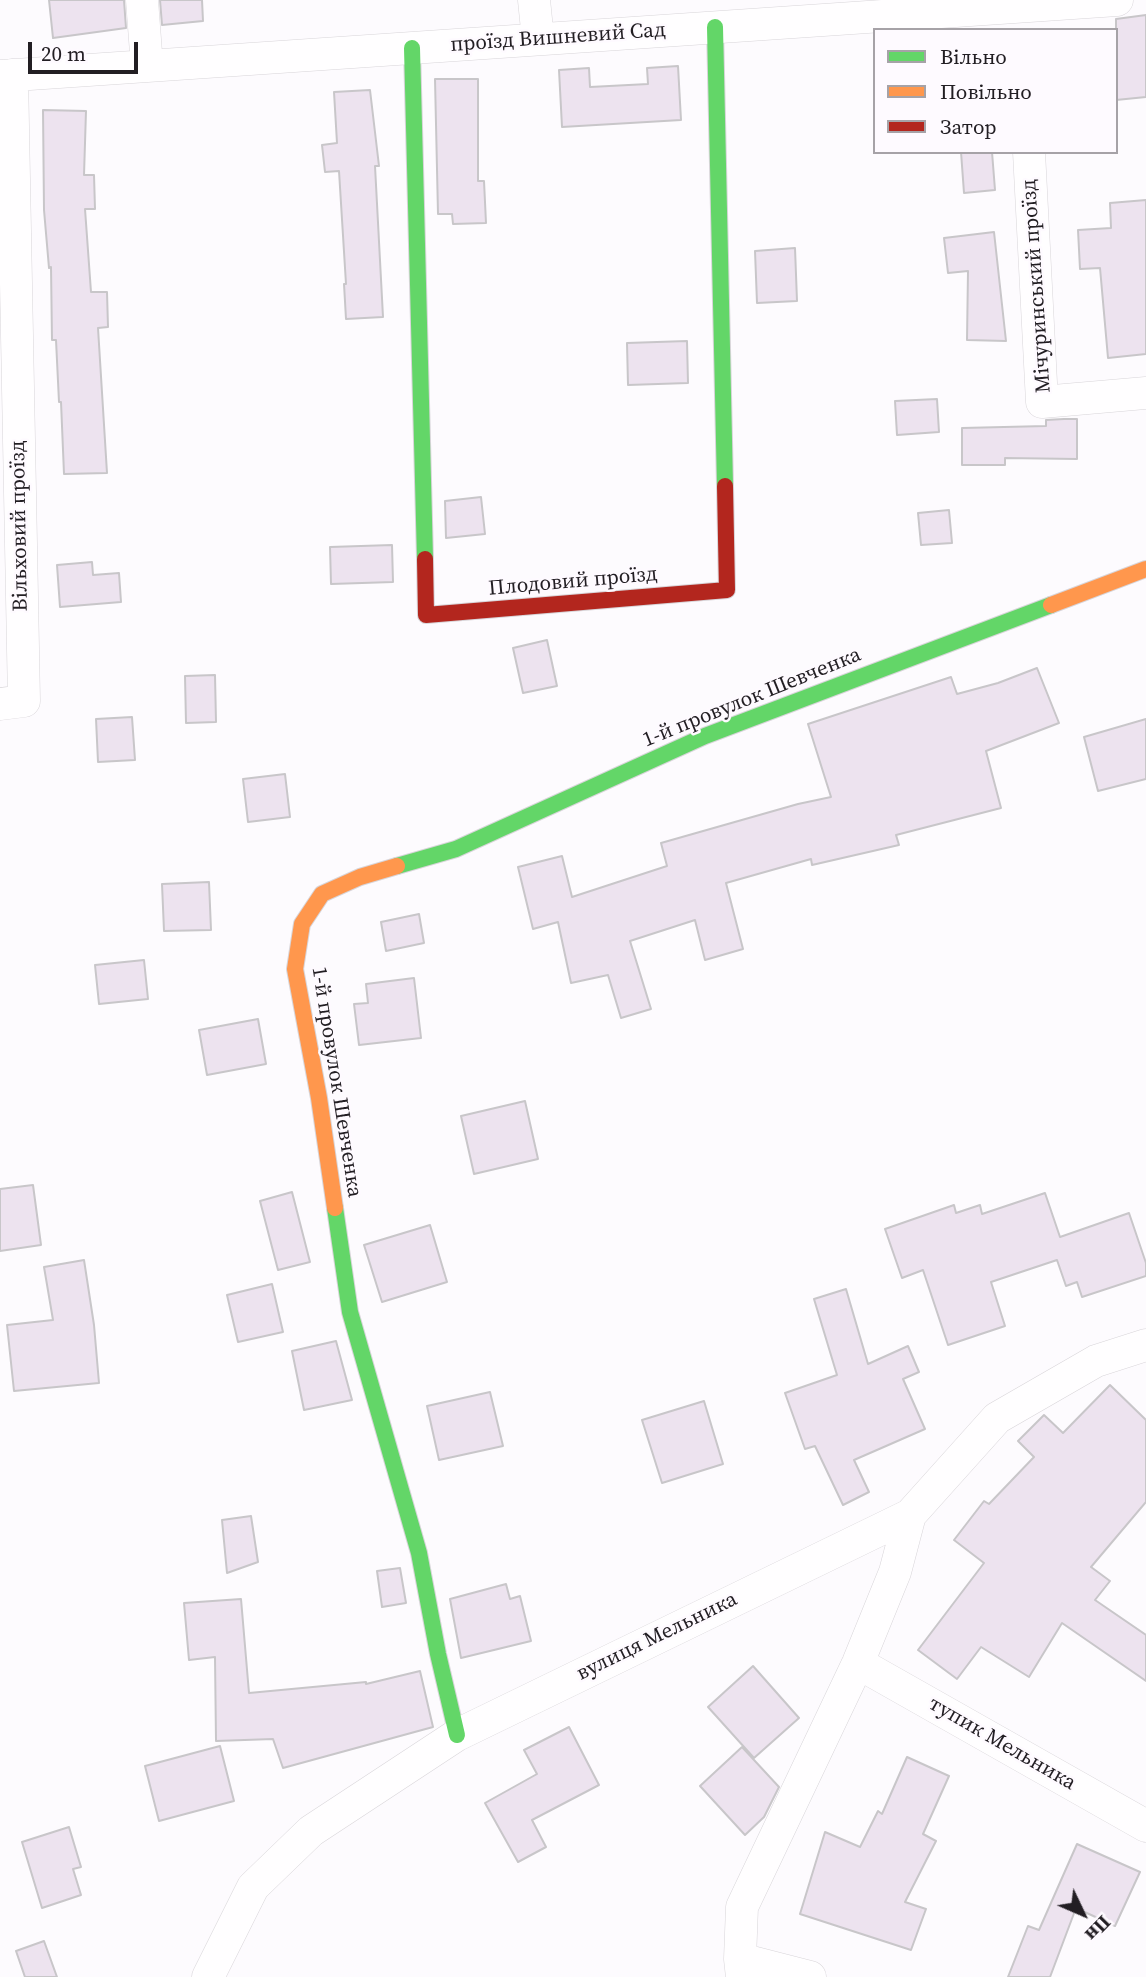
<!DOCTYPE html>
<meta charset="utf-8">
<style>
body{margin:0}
#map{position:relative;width:1146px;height:1977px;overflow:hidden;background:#fdfbfe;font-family:"Source Serif 4",serif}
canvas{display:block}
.legend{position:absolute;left:873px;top:28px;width:245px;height:126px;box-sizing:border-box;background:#fefaff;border:2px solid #a6a2a7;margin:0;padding:9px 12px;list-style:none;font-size:21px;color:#221e23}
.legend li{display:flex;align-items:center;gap:14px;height:35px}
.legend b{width:35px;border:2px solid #a6a2a7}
.north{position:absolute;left:1048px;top:1879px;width:70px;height:70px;-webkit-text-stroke:5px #fefaff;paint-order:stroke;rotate:134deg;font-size:19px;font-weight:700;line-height:28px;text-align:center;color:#221e23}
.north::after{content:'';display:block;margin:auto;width:24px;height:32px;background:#221e23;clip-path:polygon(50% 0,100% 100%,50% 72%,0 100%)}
.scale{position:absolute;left:28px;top:42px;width:110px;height:32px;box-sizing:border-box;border:4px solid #221e23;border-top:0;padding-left:9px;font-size:21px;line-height:24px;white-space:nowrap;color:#221e23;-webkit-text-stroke:5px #fefaff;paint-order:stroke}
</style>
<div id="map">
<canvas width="1146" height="1977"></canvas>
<ul class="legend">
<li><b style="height:9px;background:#63d668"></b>Вільно</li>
<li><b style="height:9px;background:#ff974d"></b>Повільно</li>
<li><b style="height:9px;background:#b3261e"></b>Затор</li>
</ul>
<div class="north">Пн</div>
<div class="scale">20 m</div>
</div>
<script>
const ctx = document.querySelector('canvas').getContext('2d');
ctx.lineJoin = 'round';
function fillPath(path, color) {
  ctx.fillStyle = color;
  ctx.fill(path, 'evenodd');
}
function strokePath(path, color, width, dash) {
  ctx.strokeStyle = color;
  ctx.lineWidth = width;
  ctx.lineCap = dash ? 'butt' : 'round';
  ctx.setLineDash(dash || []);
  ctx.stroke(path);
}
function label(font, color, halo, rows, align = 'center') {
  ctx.font = font + ' "Source Serif 4",serif';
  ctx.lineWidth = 5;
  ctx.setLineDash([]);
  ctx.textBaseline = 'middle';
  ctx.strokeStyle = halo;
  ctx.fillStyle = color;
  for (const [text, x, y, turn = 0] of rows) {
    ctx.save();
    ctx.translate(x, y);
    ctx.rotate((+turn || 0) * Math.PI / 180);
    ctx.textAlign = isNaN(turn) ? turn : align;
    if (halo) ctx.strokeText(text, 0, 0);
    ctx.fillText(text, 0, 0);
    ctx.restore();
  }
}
const building = new Path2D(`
 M 49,0 L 124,0 L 126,28 L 53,38 Z
 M 160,0 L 202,0 L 203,21 L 162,25 Z
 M 1146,15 L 1146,97 L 1116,100 L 1116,19 Z
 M 678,66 L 681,120 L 562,127 L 559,70 L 589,68 L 590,87 L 648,84 L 647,68 Z
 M 435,79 L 478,79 L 478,181 L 484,181 L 486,223 L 453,224 L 452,214 L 438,214 Z
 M 370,90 L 379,166 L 375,166 L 383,317 L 346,319 L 344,284 L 346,284 L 339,171 L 325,172 L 322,145 L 337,143 L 334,92 Z
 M 43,110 L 86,111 L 84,175 L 94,175 L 95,209 L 85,209 L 91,292 L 107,292 L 108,327 L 98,328 L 107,473 L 64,474 L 61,402 L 59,402 L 56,340 L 52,340 L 51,267 L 49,268 L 44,210 Z
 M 961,152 L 992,152 L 995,190 L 964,193 Z
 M 1146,200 L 1146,354 L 1108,358 L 1100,268 L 1080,269 L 1078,230 L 1111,228 L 1110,203 Z
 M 994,232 L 1006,341 L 967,340 L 968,271 L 948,273 L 944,238 Z
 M 795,248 L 797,301 L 757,303 L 755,251 Z
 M 687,341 L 688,383 L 628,385 L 627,343 Z
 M 937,399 L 939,432 L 897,435 L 895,401 Z
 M 1064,419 L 1077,419 L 1077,459 L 1005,458 L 1005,465 L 962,465 L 962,428 L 1046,426 L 1046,420 Z
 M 481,497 L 485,534 L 446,538 L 445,501 Z
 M 949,510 L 952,543 L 921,545 L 918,513 Z
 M 392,545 L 393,582 L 331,584 L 330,547 Z
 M 92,562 L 93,575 L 119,573 L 121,602 L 60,607 L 57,565 Z
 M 547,640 L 557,686 L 523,693 L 513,648 Z
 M 1037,668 L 1059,723 L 986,751 L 1001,808 L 896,835 L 899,845 L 812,865 L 811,859 L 726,883 L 743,949 L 705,960 L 695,920 L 630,941 L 651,1009 L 621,1018 L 608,975 L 571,983 L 558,922 L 533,929 L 518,867 L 562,856 L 572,897 L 667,866 L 661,843 L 798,804 L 831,797 L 808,724 L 951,677 L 957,694 L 998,683 Z
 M 215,675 L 216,722 L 186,723 L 185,676 Z
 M 132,717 L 135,760 L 98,762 L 96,719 Z
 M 1146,719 L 1146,779 L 1098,791 L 1084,737 Z
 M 285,774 L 290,817 L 248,822 L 243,779 Z
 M 209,882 L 211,930 L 164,931 L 162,884 Z
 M 419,914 L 424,943 L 386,951 L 381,922 Z
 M 144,960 L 148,999 L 99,1004 L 95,965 Z
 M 414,978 L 421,1038 L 359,1045 L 354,1004 L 368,1003 L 366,984 Z
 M 258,1019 L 266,1064 L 207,1075 L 199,1030 Z
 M 525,1101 L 538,1159 L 474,1174 L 461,1116 Z
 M 33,1185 L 41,1245 L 0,1251 L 0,1189 Z
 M 292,1192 L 310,1262 L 278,1270 L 260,1201 Z
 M 1045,1193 L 1060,1237 L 1129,1213 L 1146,1263 L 1146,1276 L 1082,1297 L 1077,1282 L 1066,1286 L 1057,1260 L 991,1282 L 1005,1326 L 948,1345 L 923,1270 L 902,1278 L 885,1229 L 954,1205 L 956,1213 L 980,1205 L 982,1214 Z
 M 430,1225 L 447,1282 L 382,1302 L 364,1245 Z
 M 84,1260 L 94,1325 L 99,1383 L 14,1391 L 7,1325 L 53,1320 L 44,1267 Z
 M 272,1284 L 283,1332 L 238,1342 L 227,1295 Z
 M 846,1289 L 868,1364 L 908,1346 L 919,1372 L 903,1379 L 925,1429 L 854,1460 L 869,1492 L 843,1505 L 815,1446 L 805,1449 L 785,1393 L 837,1375 L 814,1299 Z
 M 336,1341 L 352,1400 L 304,1410 L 292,1351 Z
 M 1110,1385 L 1146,1420 L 1146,1502 L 1091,1567 L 1110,1581 L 1095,1600 L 1146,1635 L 1146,1681 L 1062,1623 L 1029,1677 L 981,1647 L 957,1679 L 918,1650 L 984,1563 L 954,1540 L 984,1501 L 989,1504 L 1034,1457 L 1018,1441 L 1044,1415 L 1063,1433 Z
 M 490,1392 L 503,1446 L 439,1460 L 427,1406 Z
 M 704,1401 L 723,1464 L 662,1483 L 642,1420 Z
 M 251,1516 L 258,1562 L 227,1573 L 222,1520 Z
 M 400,1568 L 406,1603 L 382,1607 L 377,1571 Z
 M 506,1584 L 510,1599 L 520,1596 L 531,1641 L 461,1658 L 450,1599 Z
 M 241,1599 L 249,1693 L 366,1682 L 366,1684 L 420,1671 L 433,1727 L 283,1768 L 273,1739 L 216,1741 L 215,1657 L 189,1660 L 184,1603 Z
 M 753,1666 L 799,1718 L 754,1758 L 708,1707 Z
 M 569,1727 L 599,1785 L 532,1820 L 546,1847 L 518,1862 L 485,1803 L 537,1774 L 524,1750 Z
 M 220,1746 L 234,1801 L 159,1821 L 145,1766 Z
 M 742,1747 L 779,1787 L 764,1817 L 745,1835 L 700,1786 Z
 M 907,1757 L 949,1776 L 923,1834 L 936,1841 L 905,1902 L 926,1909 L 911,1950 L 800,1914 L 825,1832 L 860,1847 L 878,1811 L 882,1814 Z
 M 69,1827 L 81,1867 L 73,1869 L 81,1895 L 42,1908 L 22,1842 Z
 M 1077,1844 L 1140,1872 L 1115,1926 L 1076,1908 L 1050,1977 L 1008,1977 L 1028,1926 L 1039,1930 Z
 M 44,1941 L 57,1977 L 25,1977 L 16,1951 Z`);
fillPath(building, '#ede3ef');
strokePath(building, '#c8c6c9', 2);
const street = new Path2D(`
 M 142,0 L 147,66
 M 534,0 L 538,39
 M 0,76 L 1117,0
 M 1029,152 L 1042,402 L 1146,393
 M 0,704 L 24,701 L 12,75
 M 858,1663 L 1146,1826
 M 740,1959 L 742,1907 L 858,1663 L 895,1572 L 910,1515
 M 208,1977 L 253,1887 L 311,1831 L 457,1735 L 910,1515 L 997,1418 L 1096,1361 L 1146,1345
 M 742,1977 L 740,1959 L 810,1977`);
const fast = new Path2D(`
 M 715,27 L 725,486
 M 412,48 L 425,559
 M 397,866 L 456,849 L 705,736 L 1051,605
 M 335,1208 L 350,1312 L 419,1553 L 438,1654 L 457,1735`);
const slow = new Path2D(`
 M 1051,605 L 1146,569
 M 335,1208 L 319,1098 L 295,969 L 302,924 L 322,894 L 360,877 L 397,866`);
const jam = new Path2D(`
 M 425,559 L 426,615 L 727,590 L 725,486`);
strokePath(street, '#d8d5d9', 33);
strokePath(fast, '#d8d5d9', 18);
strokePath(slow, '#d8d5d9', 18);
strokePath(jam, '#d8d5d9', 18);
strokePath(street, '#fffeff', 32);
strokePath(fast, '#63d668', 16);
strokePath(slow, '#ff974d', 16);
strokePath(jam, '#b3261e', 16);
label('21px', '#221e23', '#fefaff', [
 ["проїзд Вишневий Сад",558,38,-4],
 ["Мічуринський проїзд",1037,286,-94],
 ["Вільховий проїзд",20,526,-91],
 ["Плодовий проїзд",573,582,-5],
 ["1-й провулок Шевченка",752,698,-22],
 ["1-й провулок Шевченка",336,1082,81],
 ["вулиця Мельника",657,1637,-26],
 ["тупик Мельника",1002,1744,30]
]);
</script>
